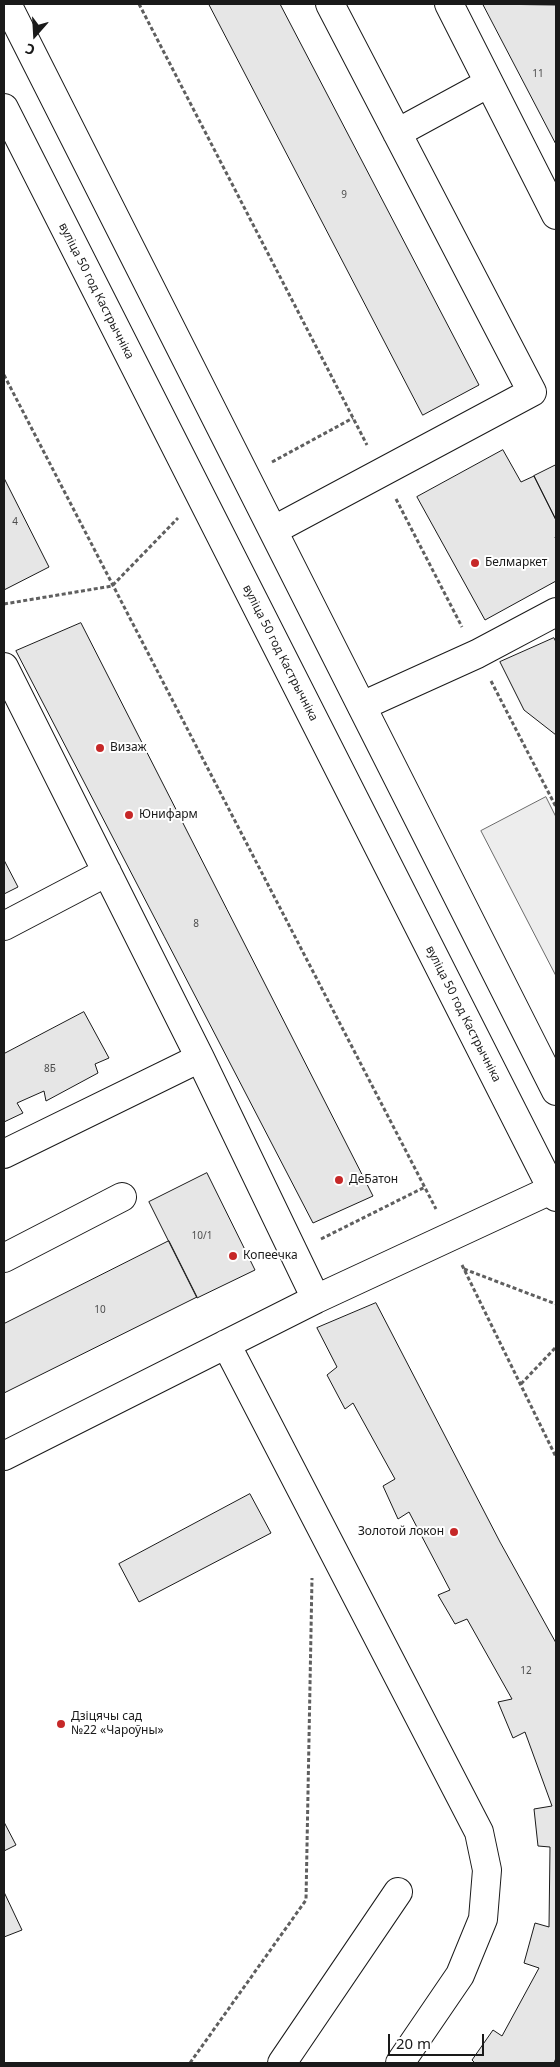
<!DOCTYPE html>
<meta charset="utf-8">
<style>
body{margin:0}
#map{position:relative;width:560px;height:2067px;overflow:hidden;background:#fff;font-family:"Noto Sans",sans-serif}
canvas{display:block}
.frame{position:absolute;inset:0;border:5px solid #1a1a1a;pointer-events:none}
.north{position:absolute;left:10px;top:10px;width:50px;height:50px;-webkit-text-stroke:4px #fff;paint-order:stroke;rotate:199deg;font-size:14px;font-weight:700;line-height:20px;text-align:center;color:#1a1a1a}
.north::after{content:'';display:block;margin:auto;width:18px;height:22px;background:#1a1a1a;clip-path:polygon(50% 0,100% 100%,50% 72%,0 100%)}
.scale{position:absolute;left:388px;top:2034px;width:96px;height:22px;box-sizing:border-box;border:2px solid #1a1a1a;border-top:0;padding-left:6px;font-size:15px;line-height:18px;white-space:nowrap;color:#1a1a1a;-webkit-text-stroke:4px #fff;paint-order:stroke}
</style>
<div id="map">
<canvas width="560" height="2067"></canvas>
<div class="frame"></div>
<div class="north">С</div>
<div class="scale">20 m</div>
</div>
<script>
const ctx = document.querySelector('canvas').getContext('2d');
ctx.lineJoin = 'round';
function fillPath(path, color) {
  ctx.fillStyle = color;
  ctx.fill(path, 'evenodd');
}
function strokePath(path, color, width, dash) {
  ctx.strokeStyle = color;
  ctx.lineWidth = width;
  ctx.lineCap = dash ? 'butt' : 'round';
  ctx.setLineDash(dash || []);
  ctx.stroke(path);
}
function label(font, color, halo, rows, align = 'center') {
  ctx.font = font + ' "Noto Sans",sans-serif';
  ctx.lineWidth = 4;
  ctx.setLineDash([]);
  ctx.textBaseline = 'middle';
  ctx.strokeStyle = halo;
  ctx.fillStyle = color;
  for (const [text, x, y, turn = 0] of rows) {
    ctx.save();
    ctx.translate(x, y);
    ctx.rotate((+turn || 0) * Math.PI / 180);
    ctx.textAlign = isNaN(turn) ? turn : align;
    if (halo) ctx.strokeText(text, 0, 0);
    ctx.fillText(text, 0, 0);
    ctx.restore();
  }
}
const parking = new Path2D(`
 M 546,797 L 556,817 L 556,976 L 481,831 Z`);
fillPath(parking, '#ededed');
strokePath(parking, '#6a6a6a', 1);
const building = new Path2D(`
 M 209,4 L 280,4 L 479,385 L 423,415 Z
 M 483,4 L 556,5 L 556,144 Z
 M 503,450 L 521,482 L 534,476 L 556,520 L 556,536 L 555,537 L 556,540 L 556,581 L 485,620 L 417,497 Z
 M 556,465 L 556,520 L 534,476 Z
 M 4,478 L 49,567 L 4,590 Z
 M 81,623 L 373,1196 L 313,1223 L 16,651 Z
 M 554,638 L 556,642 L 556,735 L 524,710 L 500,662 Z
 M 4,860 L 18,887 L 4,894 Z
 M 84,1012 L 109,1058 L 95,1064 L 98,1073 L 46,1101 L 44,1091 L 17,1103 L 23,1113 L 4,1122 L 4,1054 Z
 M 207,1173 L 255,1270 L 197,1298 L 149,1202 Z
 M 169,1241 L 197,1297 L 4,1393 L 4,1324 Z
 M 376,1303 L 500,1542 L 556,1643 L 556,2058 L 554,2063 L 475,2063 L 472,2060 L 493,2030 L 502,2036 L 539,1968 L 524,1963 L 535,1923 L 549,1927 L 550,1847 L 538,1846 L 534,1809 L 552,1806 L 525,1732 L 513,1738 L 498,1702 L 512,1699 L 467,1619 L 455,1624 L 438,1595 L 450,1590 L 409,1512 L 398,1519 L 383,1486 L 395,1479 L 353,1403 L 345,1409 L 327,1375 L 337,1367 L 317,1328 Z
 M 250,1494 L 271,1533 L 139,1602 L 119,1564 Z
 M 4,1822 L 16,1845 L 4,1851 Z
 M 4,1892 L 22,1930 L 4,1937 Z`);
fillPath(building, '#e6e6e6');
strokePath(building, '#1a1a1a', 1);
const minor = new Path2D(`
 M 449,4 L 556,215
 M 397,133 L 489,83
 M 274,530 L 532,392 L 330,4
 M 4,667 L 200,1058 L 316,1299
 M 362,706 L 477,654 L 556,612
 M 4,926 L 107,872
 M 4,1154 L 200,1058
 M 4,1258 L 122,1197
 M 226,1344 L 479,1832 L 487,1870 L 483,1919 L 460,1975 L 400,2063
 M 4,1456 L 316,1299 L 553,1189
 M 282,2063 L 398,1892`);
const major = new Path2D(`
 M 7,4 L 556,1091
 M 4,108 L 556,1197`);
strokePath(minor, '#1a1a1a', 30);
strokePath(major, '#1a1a1a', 30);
strokePath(new Path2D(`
 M 139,4 L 367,445
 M 4,375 L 436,1209
 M 272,462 L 353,418
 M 396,499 L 462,627
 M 4,604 L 112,586 L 178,518
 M 491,681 L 556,807
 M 321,1239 L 425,1187
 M 462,1265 L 556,1457
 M 464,1269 L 556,1304
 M 521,1384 L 556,1347
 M 190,2063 L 306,1900 L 312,1578`), '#5f5f5f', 3, [4, 2.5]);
strokePath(minor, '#fff', 28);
strokePath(major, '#fff', 28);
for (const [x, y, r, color] of [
 [475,563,5,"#c62828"],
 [100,748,5,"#c62828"],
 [129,815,5,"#c62828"],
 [339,1180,5,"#c62828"],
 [233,1256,5,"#c62828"],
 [454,1532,5,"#c62828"],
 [61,1724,5,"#c62828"]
]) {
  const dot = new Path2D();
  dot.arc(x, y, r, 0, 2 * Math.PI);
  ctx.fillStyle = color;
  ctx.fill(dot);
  strokePath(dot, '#fff', 2);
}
label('10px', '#4d4d4d', null, [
 ["11",538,74],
 ["9",344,195],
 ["4",15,522],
 ["8",196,924],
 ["8Б",50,1069],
 ["10/1",202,1236],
 ["10",100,1310],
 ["12",526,1671]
]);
label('12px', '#1a1a1a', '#fff', [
 ["вуліца 50 год Кастрычніка",96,291,63],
 ["вуліца 50 год Кастрычніка",280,653,63],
 ["вуліца 50 год Кастрычніка",463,1014,63]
]);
label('12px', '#1a1a1a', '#fff', [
 ["Белмаркет",485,563],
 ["Визаж",110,748],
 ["Юнифарм",139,815],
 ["ДеБатон",349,1180],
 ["Копеечка",243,1256],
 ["Золотой локон",444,1532,"right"],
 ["Дзіцячы сад",71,1717],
 ["№22 «Чароўны»",71,1731]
], 'left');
</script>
